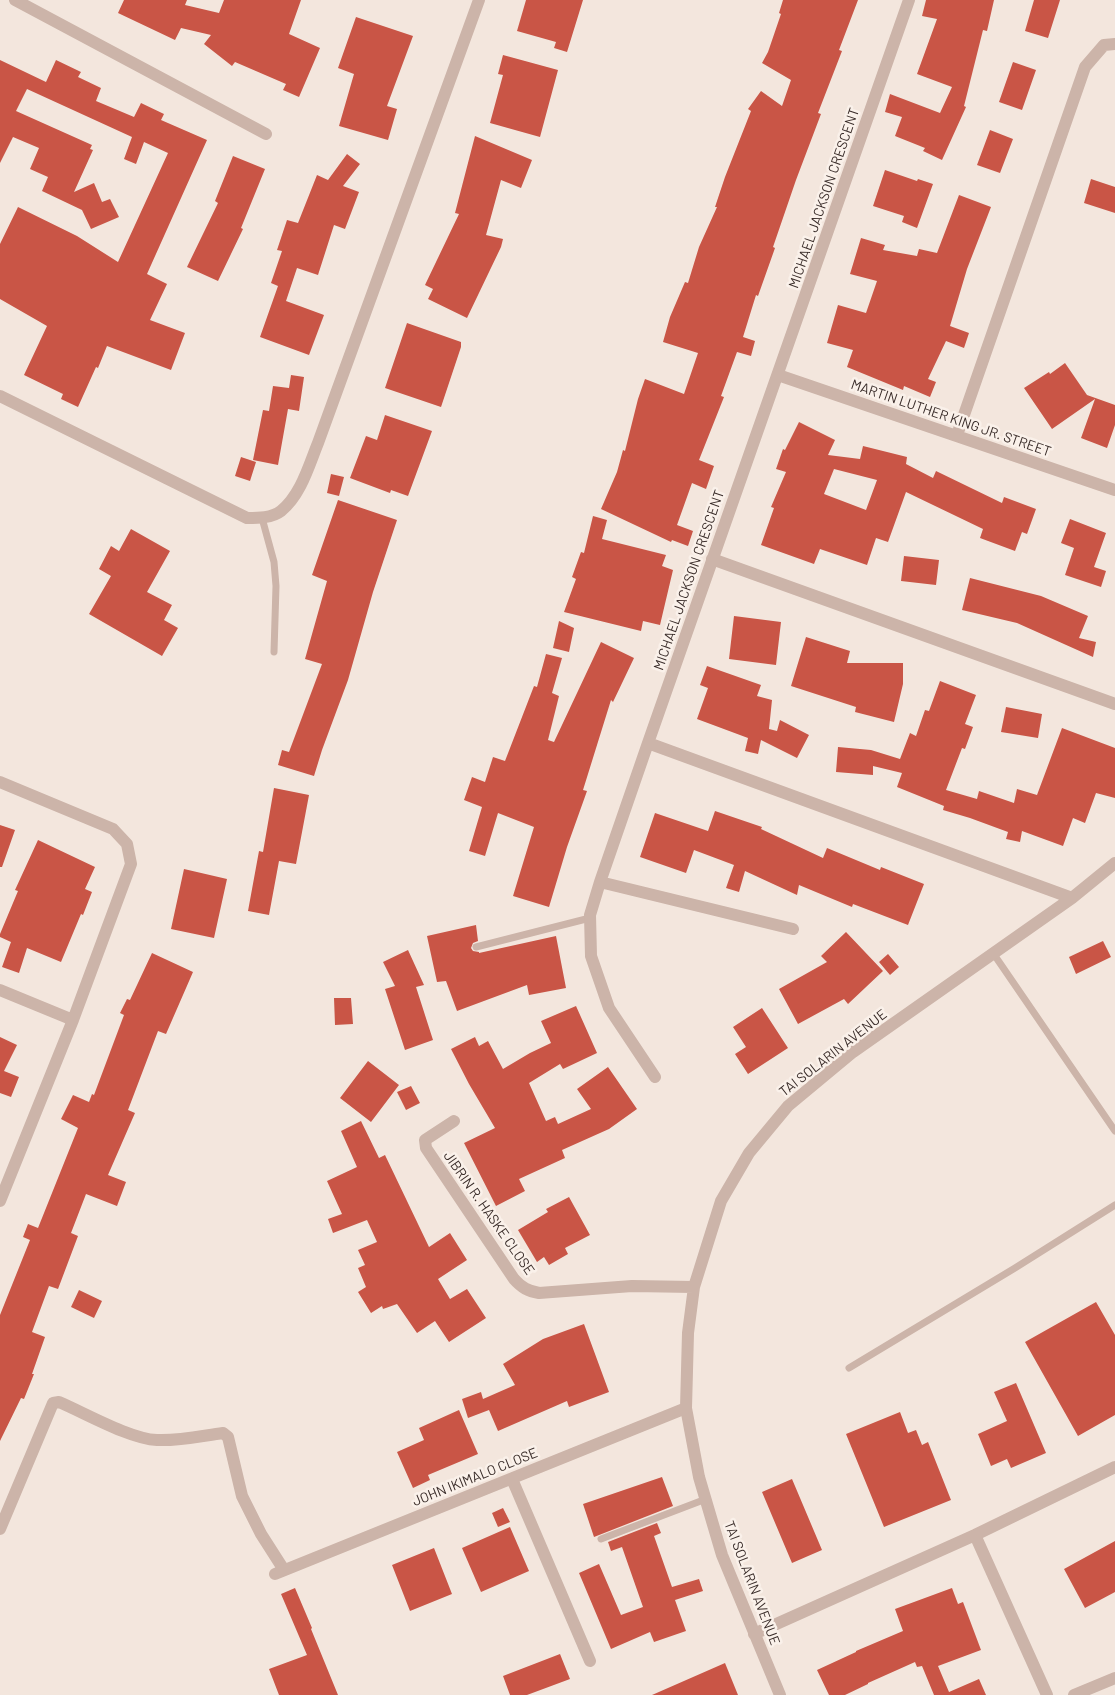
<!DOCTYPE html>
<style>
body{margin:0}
canvas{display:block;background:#f3e6dd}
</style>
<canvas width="1115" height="1695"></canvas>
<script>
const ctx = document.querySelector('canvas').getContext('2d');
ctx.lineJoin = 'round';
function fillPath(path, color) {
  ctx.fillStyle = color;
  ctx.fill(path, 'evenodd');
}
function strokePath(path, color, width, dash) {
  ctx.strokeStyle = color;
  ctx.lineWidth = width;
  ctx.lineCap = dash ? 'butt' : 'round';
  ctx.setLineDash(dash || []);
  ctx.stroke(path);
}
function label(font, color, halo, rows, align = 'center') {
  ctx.font = font + ' Barlow,sans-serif';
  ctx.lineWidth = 5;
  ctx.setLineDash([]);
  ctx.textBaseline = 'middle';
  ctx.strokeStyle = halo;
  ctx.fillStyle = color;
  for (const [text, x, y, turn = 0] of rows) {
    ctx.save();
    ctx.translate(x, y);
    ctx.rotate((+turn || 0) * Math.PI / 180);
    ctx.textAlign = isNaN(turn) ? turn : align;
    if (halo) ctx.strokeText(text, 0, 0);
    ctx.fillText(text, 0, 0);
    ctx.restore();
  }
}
fillPath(new Path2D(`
 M 124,0 L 187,0 L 185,5 L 219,13 L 224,0 L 301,0 L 289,34 L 320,48 L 299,97 L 283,90 L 286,84 L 235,62 L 232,66 L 204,44 L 211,35 L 181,28 L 175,40 L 118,13 Z
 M 526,0 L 583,0 L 567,52 L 554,48 L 556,42 L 517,31 Z
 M 783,0 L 858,0 L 839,50 L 842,51 L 818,113 L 821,114 L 796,180 L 773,247 L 775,248 L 758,296 L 756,295 L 743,337 L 755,341 L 751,356 L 737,352 L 721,396 L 724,397 L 699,460 L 714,466 L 706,489 L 692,483 L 677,525 L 693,531 L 688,546 L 672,540 L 671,542 L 601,509 L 617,472 L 623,450 L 625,451 L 638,399 L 645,379 L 684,394 L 698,353 L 663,342 L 670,317 L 685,282 L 688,283 L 699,247 L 717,207 L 715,207 L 725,177 L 751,111 L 748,109 L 761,91 L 782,106 L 791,80 L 762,63 L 768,52 L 781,14 L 779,13 Z
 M 926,0 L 994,0 L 987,31 L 983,30 L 964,106 L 966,107 L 942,160 L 923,151 L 925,148 L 895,136 L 902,117 L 885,112 L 890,94 L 940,113 L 952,87 L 917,74 L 937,19 L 922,16 Z
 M 1034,0 L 1060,0 L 1048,38 L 1025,31 Z
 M 356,17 L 413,36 L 387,106 L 397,109 L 388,140 L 339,126 L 354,74 L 338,68 Z
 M 503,55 L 558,70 L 540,137 L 490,123 L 503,75 L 498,74 Z
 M 0,60 L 46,82 L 56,60 L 81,72 L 78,77 L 101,88 L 96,101 L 134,117 L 141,103 L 164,114 L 161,120 L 207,140 L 147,274 L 167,284 L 150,320 L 185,333 L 171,370 L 107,346 L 98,368 L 96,367 L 78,407 L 61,399 L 63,394 L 24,375 L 47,326 L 0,299 L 0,244 L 18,207 L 77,236 L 118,262 L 168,153 L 144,142 L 136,164 L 124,159 L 132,137 L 27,89 L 16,111 L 92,145 L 90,149 L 93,150 L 74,192 L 94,183 L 102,202 L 110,199 L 119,217 L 91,229 L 82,210 L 42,191 L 48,177 L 30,169 L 39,148 L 13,137 L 0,163 Z
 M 1013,62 L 1036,70 L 1022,110 L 999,102 Z
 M 990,130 L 1013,139 L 1000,173 L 977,165 Z
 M 475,136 L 532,160 L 521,188 L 501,180 L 486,235 L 503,239 L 501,247 L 467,318 L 428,299 L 433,289 L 425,285 L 459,214 L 455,213 Z
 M 347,154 L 360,164 L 343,186 L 359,192 L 345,229 L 334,225 L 318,275 L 297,268 L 286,301 L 324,315 L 309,355 L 260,337 L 278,286 L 271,283 L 282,251 L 277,250 L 287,220 L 298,223 L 317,175 L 328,180 Z
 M 233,156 L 265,169 L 241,228 L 243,229 L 218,281 L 187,267 L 218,203 L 215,201 Z
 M 885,170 L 917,181 L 918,179 L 933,184 L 917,228 L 902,222 L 904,216 L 873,206 Z
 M 1091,179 L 1115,187 L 1115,213 L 1084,203 Z
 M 959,195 L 991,207 L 967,269 L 950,326 L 969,333 L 964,348 L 946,341 L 928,379 L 936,382 L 930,397 L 904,386 L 903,390 L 847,367 L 853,350 L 827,343 L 838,305 L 866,313 L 877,281 L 850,274 L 861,238 L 885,245 L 883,250 L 917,256 L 919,249 L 937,253 Z
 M 407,323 L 461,342 L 461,347 L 441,407 L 385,388 Z
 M 1065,363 L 1087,395 L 1115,405 L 1115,425 L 1107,448 L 1081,438 L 1095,399 L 1052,429 L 1024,388 L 1049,372 L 1050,374 Z
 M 291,375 L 304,377 L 299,411 L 288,409 L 278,465 L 253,460 L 263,410 L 269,411 L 273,386 L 289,388 Z
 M 385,415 L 432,431 L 408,496 L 391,490 L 390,493 L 350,478 L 366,436 L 377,440 Z
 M 799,422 L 835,440 L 828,455 L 860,459 L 863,446 L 907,457 L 906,464 L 933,478 L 936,471 L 1002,503 L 1004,497 L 1036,509 L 1027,534 L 1022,532 L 1015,551 L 980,538 L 983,529 L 906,492 L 888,542 L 876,538 L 867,565 L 820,549 L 814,564 L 761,545 L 774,508 L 771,507 L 786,472 L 776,469 L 783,449 L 785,450 ZM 834,469 L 877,480 L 866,510 L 824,494 Z
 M 241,457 L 256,462 L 250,481 L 235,476 Z
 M 331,474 L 344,477 L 339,496 L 327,493 Z
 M 338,500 L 397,520 L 373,592 L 348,680 L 322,750 L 314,776 L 278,765 L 282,750 L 289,752 L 322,664 L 305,659 L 327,581 L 312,575 Z
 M 593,516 L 607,520 L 602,539 L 666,555 L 662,566 L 673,570 L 660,625 L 643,621 L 641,631 L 564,612 L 576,579 L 572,577 L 581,552 L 584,553 Z
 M 1070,519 L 1106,533 L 1094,567 L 1106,571 L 1101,587 L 1065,575 L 1074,548 L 1061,543 Z
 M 131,529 L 170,551 L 147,592 L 172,605 L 164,620 L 178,628 L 162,656 L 89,614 L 111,576 L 99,569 L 111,546 L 119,551 Z
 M 904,556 L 939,560 L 936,585 L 901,581 Z
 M 970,578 L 1041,596 L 1088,616 L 1079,638 L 1096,642 L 1093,657 L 1017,623 L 962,610 Z
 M 734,616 L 781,622 L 776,665 L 729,659 Z
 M 559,621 L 574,628 L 569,652 L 553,648 Z
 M 806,637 L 850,651 L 847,663 L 903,663 L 903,684 L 894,722 L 855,712 L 856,707 L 791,686 Z
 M 601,642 L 634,658 L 613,702 L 611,700 L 583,790 L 587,791 L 567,847 L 549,907 L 513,896 L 534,827 L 498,813 L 485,856 L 469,851 L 482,807 L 464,800 L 472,777 L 485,782 L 493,757 L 505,761 L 534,686 L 537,687 L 546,654 L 562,658 L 552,693 L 559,696 L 548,740 L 554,742 Z
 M 707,666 L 761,685 L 757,696 L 772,700 L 769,729 L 777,731 L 780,720 L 809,735 L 797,758 L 761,740 L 758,754 L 745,751 L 748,738 L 697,719 L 708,688 L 700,685 Z
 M 940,681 L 976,695 L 965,724 L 973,727 L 965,749 L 962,748 L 946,790 L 977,799 L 979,791 L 1014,803 L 1017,789 L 1037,795 L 1062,728 L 1115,748 L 1115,798 L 1096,793 L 1085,823 L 1073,818 L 1063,846 L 1022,831 L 1020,842 L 1006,839 L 1008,832 L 970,818 L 943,810 L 944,806 L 897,787 L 902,773 L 873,766 L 873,775 L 836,772 L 838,747 L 871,750 L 900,759 L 910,733 L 916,736 L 925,710 L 929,711 Z
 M 1006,707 L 1042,714 L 1038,738 L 1001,732 Z
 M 274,788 L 309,795 L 296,864 L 279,861 L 269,915 L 248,911 L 259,851 L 263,852 Z
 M 715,811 L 762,827 L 761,829 L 823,858 L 827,848 L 880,870 L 881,867 L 924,884 L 908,925 L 853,904 L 852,907 L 799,885 L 797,895 L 745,871 L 739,892 L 726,888 L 734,865 L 694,850 L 686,873 L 640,857 L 655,813 L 708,831 Z
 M 0,825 L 15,830 L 2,867 L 0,867 Z
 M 38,840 L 95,867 L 85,889 L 92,892 L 83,915 L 81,914 L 61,962 L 27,948 L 19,973 L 2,967 L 11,942 L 0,937 L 0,934 L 18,891 L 15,890 Z
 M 184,869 L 227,879 L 214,938 L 171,929 Z
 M 476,925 L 478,941 L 473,943 L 471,948 L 473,951 L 479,952 L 479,953 L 556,936 L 566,988 L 529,995 L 527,985 L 457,1011 L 446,981 L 437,982 L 427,936 Z
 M 846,932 L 883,971 L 848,1004 L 844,999 L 798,1024 L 779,989 L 827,962 L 821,956 Z
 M 1103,941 L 1111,957 L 1076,974 L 1069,957 Z
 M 408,950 L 424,985 L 416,987 L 433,1040 L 405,1050 L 385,989 L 395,986 L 383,962 Z
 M 152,953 L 193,972 L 166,1034 L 158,1031 L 128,1110 L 135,1113 L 108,1175 L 126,1182 L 117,1206 L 86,1194 L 71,1233 L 78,1236 L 58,1289 L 49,1286 L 32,1332 L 45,1337 L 32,1374 L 34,1374 L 24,1399 L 21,1398 L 0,1441 L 0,1315 L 30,1240 L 23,1237 L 28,1224 L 38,1228 L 78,1128 L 61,1119 L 73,1095 L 89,1102 L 92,1094 L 94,1095 L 124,1015 L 120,1013 L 127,999 L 130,1000 Z
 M 888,954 L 899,967 L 890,975 L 879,962 Z
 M 334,998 L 351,998 L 353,1024 L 335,1025 Z
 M 576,1006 L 597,1053 L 563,1069 L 560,1064 L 529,1083 L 546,1121 L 555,1117 L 558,1124 L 591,1109 L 577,1089 L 608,1067 L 637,1109 L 609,1129 L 562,1150 L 565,1158 L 519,1179 L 525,1191 L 496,1206 L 464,1143 L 495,1128 L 469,1084 L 451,1049 L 475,1037 L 479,1046 L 488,1041 L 503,1069 L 530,1053 L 551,1043 L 541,1021 Z
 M 762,1008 L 788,1048 L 748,1074 L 735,1054 L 746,1047 L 733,1027 Z
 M 0,1037 L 17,1045 L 4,1071 L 19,1077 L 11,1097 L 0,1093 Z
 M 368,1061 L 399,1085 L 371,1122 L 340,1098 Z
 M 411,1086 L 420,1103 L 406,1110 L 397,1092 Z
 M 361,1121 L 379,1158 L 385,1155 L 429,1247 L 450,1233 L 467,1260 L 438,1279 L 450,1299 L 467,1289 L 486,1318 L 449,1342 L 435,1321 L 417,1333 L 397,1304 L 383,1309 L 382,1306 L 371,1313 L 358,1292 L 366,1287 L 358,1268 L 365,1265 L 358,1250 L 377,1242 L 367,1220 L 333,1233 L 328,1219 L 342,1214 L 327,1181 L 357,1167 L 341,1131 Z
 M 569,1197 L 590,1235 L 565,1248 L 568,1254 L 549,1265 L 544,1257 L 537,1262 L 518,1230 L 548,1212 L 546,1209 Z
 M 79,1290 L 102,1301 L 94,1318 L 71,1307 Z
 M 1096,1302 L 1115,1335 L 1115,1415 L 1078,1436 L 1025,1342 Z
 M 584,1324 L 609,1392 L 569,1407 L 567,1401 L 498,1431 L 489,1410 L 468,1418 L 462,1399 L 481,1392 L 483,1399 L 515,1385 L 503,1364 L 543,1339 Z
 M 1016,1383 L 1046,1453 L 1011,1468 L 1007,1459 L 991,1466 L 978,1434 L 1007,1421 L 994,1392 Z
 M 459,1410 L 478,1454 L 428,1475 L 430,1480 L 413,1488 L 397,1452 L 424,1440 L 419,1428 Z
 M 900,1412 L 908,1433 L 916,1430 L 922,1445 L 928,1442 L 951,1500 L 884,1527 L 846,1434 Z
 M 662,1477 L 673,1506 L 594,1537 L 583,1504 Z
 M 792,1479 L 822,1550 L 792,1563 L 762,1492 Z
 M 503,1508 L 510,1522 L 498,1527 L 492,1513 Z
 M 657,1523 L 661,1533 L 654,1536 L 672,1587 L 699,1579 L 703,1591 L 675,1600 L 686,1631 L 654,1642 L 650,1632 L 611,1649 L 579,1573 L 599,1564 L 621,1615 L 643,1607 L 622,1547 L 611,1551 L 608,1542 Z
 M 510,1527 L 529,1571 L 481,1592 L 462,1548 Z
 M 1115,1541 L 1115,1592 L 1085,1608 L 1064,1569 Z
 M 434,1548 L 452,1594 L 410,1611 L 392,1565 Z
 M 295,1588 L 312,1628 L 311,1629 L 338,1695 L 279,1695 L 269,1669 L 307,1655 L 281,1594 Z
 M 952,1588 L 958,1604 L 963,1602 L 981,1650 L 938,1666 L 949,1692 L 979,1679 L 986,1695 L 934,1695 L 922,1666 L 917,1667 L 915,1662 L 868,1683 L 868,1684 L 845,1695 L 829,1695 L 817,1670 L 856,1652 L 856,1651 L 903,1631 L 895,1609 Z
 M 560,1654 L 570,1679 L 527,1695 L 510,1695 L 503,1676 Z
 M 725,1663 L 738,1695 L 652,1695 Z`), '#c95546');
strokePath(new Path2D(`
 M 262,518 L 274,562 L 276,586 L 274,652
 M 476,947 L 590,918
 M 993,953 L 1115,1131
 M 849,1368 L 1015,1268 L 1115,1205
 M 601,1539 L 706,1499`), '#ccb4a9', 7);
strokePath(new Path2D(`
 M 15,0 L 266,134
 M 909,0 L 648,743 L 1072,898
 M 778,375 L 1115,490
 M 0,396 L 247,518 C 258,518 272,518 281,511 C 301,495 309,465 318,443 L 479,0
 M 957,435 L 1085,67 L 1104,45 L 1115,44
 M 712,559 L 1115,704
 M 648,743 L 600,882 L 590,915 L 591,956 L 609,1008 L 655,1077
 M 0,782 L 113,829 L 127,844 L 131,864 L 73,1020 L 0,1201
 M 600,882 L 793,929
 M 0,990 L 73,1020
 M 454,1121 L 425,1140 L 426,1148 L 514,1279 C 522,1288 528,1291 539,1293 L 632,1286 L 694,1287
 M 512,1479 L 590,1661
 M 0,1529 L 53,1403 L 59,1402 C 85,1413 130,1439 157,1440 C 179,1441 201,1436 223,1433 L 228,1437 L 242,1496 L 261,1534 L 284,1570
 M 975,1535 L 1047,1695
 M 275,1574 L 686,1408
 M 754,1634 L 975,1535 L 1115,1467
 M 780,1695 L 722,1555 L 699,1477 L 686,1408 L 688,1333 L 694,1287 L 721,1201 L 749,1153 L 788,1106 L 853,1052 L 1072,898 L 1115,863
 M 1074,1695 L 1115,1678`), '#ccb4a9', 12);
label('14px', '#392c29', '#faf1ea', [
 ["MICHAEL JACKSON CRESCENT",824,198,-71],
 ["MARTIN LUTHER KING JR. STREET",951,418,19],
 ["MICHAEL JACKSON CRESCENT",689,580,-71],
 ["TAI SOLARIN AVENUE",833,1053,-38],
 ["JIBRIN R. HASKE CLOSE",489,1213,55],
 ["JOHN IKIMALO CLOSE",475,1477,-22],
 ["TAI SOLARIN AVENUE",752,1583,69]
]);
</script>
